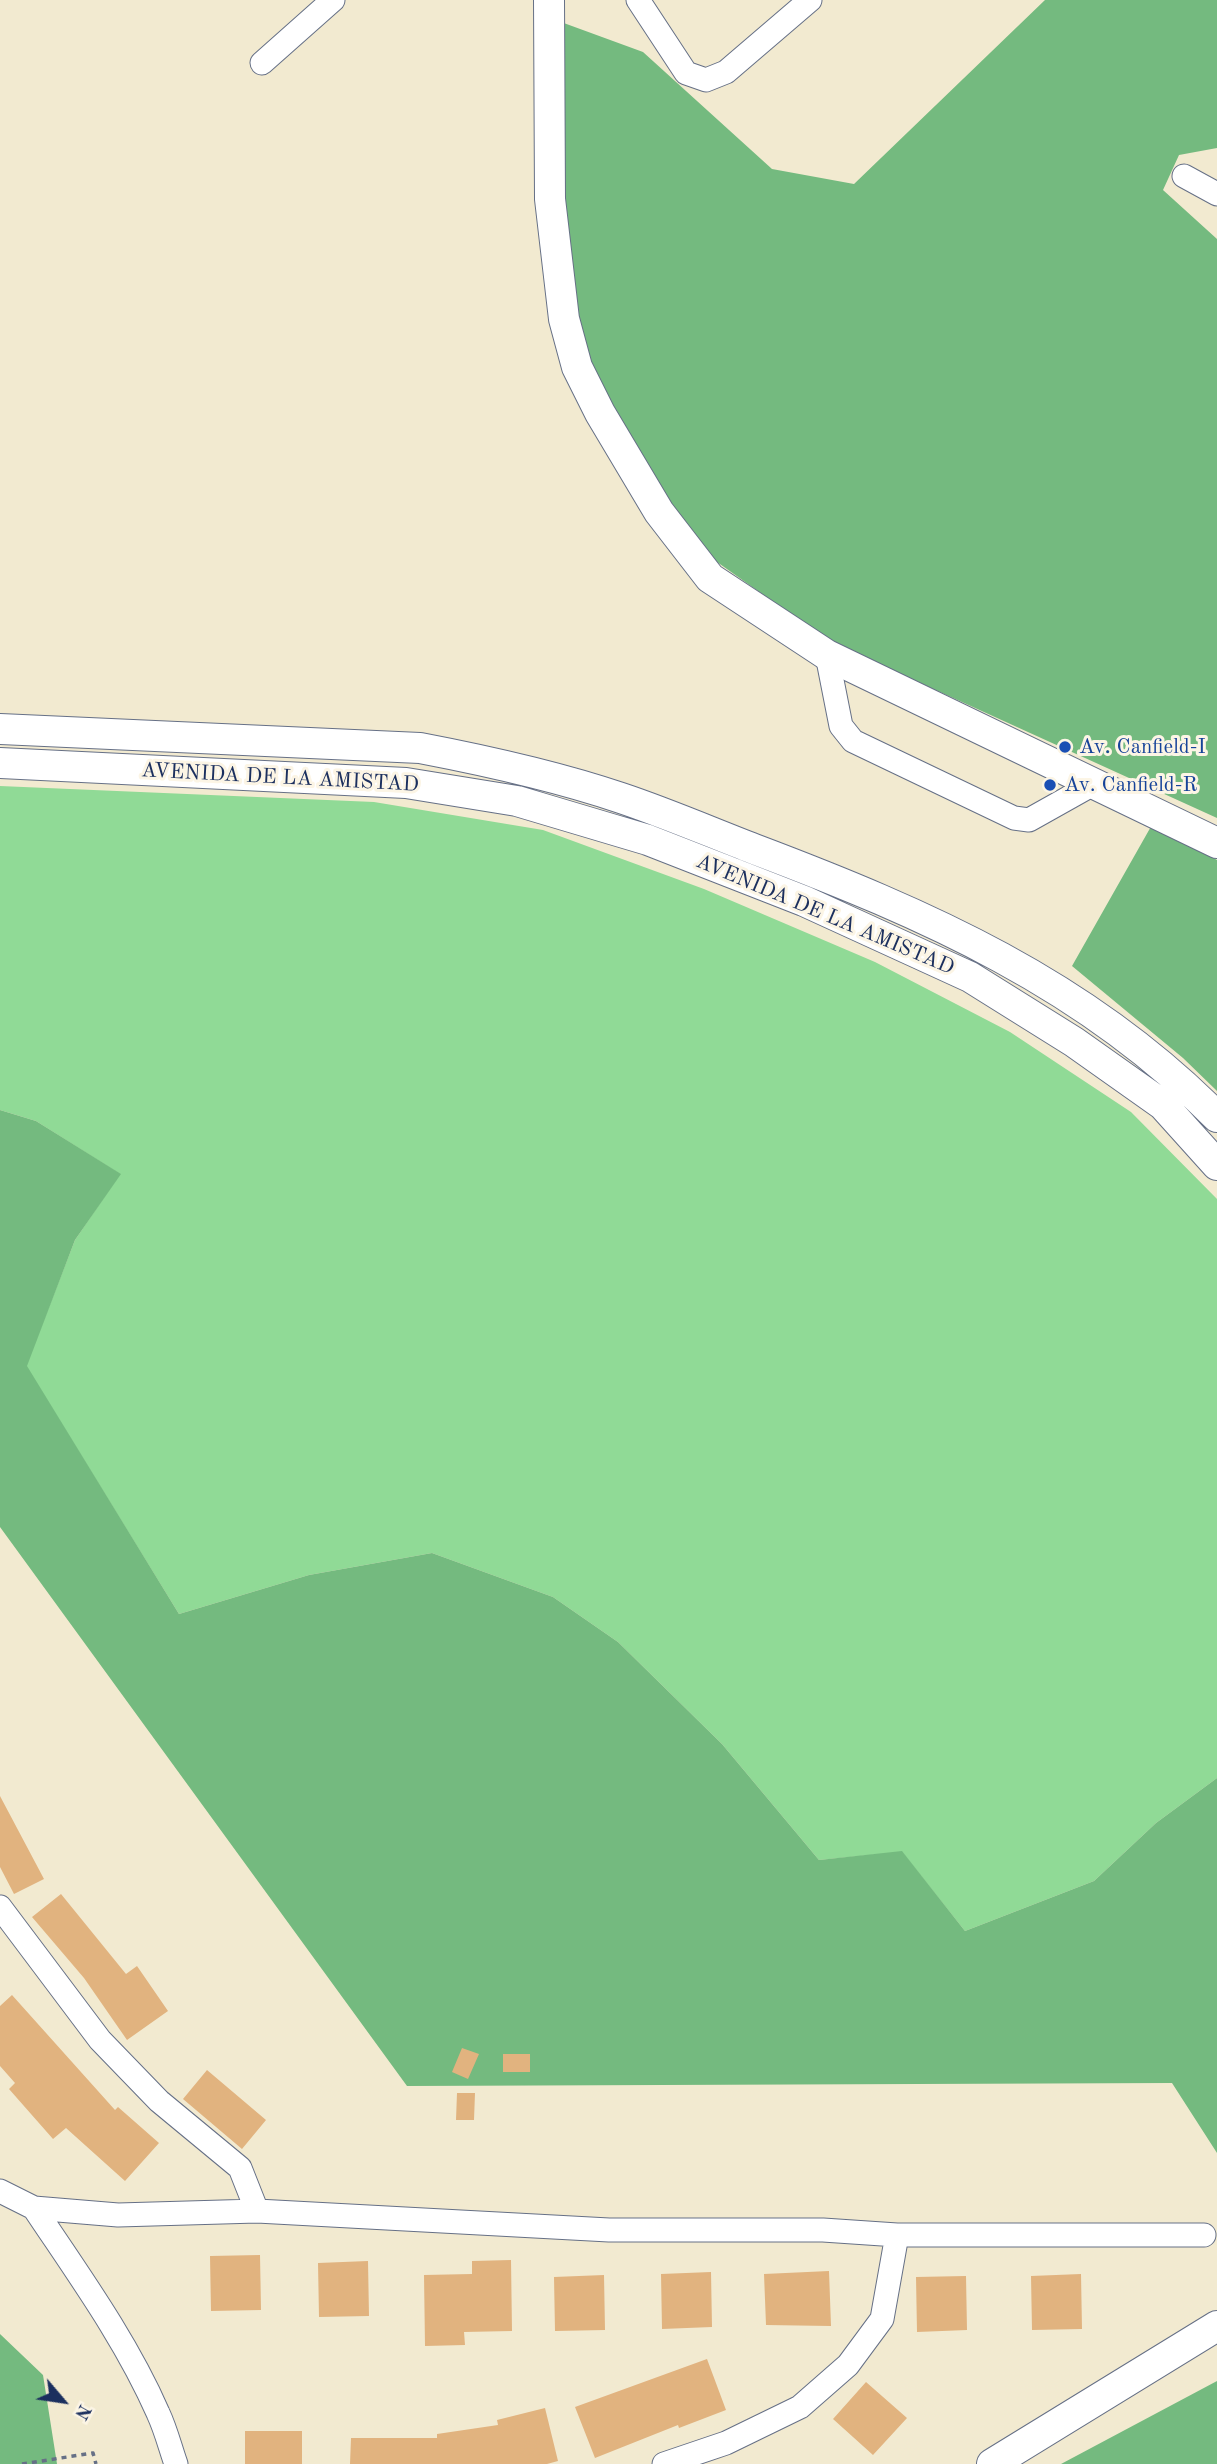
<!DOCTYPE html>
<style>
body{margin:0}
#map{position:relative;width:1217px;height:2464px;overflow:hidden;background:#f2ead0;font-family:"Old Standard TT",serif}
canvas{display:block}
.north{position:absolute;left:28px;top:2366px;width:70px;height:70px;-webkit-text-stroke:5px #fcf5e5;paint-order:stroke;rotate:119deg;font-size:19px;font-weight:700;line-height:28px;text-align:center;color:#1b2f5e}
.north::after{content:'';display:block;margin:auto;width:24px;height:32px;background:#1b2f5e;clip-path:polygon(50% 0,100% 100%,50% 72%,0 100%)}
</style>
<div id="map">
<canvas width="1217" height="2464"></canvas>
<div class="north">N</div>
</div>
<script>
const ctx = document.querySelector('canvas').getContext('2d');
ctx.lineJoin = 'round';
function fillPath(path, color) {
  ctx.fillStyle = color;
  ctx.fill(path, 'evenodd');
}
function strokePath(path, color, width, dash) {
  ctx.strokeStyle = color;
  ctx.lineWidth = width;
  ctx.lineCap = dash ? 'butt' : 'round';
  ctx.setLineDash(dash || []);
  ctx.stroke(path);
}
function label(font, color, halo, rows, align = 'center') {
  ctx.font = font + ' "Old Standard TT",serif';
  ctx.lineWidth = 6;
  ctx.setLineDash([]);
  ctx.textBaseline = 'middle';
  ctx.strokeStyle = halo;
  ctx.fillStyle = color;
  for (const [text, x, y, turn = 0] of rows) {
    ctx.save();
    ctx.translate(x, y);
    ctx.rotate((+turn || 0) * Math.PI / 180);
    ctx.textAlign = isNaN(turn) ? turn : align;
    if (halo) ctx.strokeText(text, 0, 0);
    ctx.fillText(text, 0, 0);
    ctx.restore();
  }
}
fillPath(new Path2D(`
 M 0,786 L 374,802 L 543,830 L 704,889 L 875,962 L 1010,1032 L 1131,1112 L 1217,1199 L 1217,1778 L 1156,1823 L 1094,1881 L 965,1931 L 902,1852 L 819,1860 L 722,1744 L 618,1642 L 553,1597 L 432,1553 L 309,1575 L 179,1614 L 26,1366 L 75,1240 L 120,1174 L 36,1121 L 0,1110 Z`), '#90da96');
fillPath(new Path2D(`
 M 1045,0 L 1217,0 L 1217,148 L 1179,155 L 1163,190 L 1217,239 L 1217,818 L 830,642 L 717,562 L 668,507 L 594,388 L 563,240 L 561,22 L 643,52 L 772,169 L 854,184 Z
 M 1153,823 L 1217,860 L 1217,1091 L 1183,1058 L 1072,966 Z
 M 0,1110 L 36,1121 L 121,1174 L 75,1240 L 27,1366 L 179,1614 L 309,1575 L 432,1553 L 553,1597 L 618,1642 L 722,1744 L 819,1860 L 902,1851 L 965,1931 L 1094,1881 L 1156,1823 L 1217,1778 L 1217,2153 L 1172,2083 L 407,2086 L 0,1527 Z
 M 0,2334 L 43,2375 L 57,2464 L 0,2464 Z
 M 1217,2381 L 1217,2464 L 1061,2464 Z`), '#74ba7f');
fillPath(new Path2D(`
 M 0,1796 L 44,1879 L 14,1894 L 0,1867 Z
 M 61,1894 L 126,1974 L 137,1966 L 168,2011 L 127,2040 L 84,1978 L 32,1917 Z
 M 12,1995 L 115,2110 L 118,2107 L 159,2143 L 125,2181 L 66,2128 L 53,2139 L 9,2089 L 15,2083 L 0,2066 L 0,2006 Z
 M 462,2048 L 479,2054 L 468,2079 L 452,2072 Z
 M 503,2054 L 530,2054 L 530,2072 L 503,2072 Z
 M 207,2070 L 266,2120 L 242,2149 L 183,2099 Z
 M 457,2093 L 475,2093 L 474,2120 L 456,2120 Z
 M 260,2255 L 261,2310 L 211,2311 L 210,2256 Z
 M 511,2260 L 512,2331 L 464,2332 L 465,2345 L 425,2346 L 424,2275 L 472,2274 L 472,2261 Z
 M 368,2261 L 369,2316 L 319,2317 L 318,2263 Z
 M 829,2271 L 831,2326 L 766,2325 L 764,2274 Z
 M 711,2272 L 712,2327 L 662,2329 L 661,2274 Z
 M 1081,2274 L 1082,2329 L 1032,2330 L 1031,2276 Z
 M 604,2275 L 605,2330 L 555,2331 L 554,2277 Z
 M 966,2276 L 967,2330 L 917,2332 L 916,2277 Z
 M 707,2359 L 726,2410 L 679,2428 L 678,2425 L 595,2458 L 575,2407 Z
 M 866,2382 L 907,2418 L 873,2455 L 833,2419 Z
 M 545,2408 L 558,2461 L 547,2464 L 350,2464 L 351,2438 L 437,2438 L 437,2434 L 498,2425 L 497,2420 Z
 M 245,2431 L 302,2431 L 302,2464 L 245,2464 Z`), '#e1b37f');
const minor = new Path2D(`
 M 638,0 L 686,73 L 706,80 L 726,72 L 810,0
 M 262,63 L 333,0
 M 1184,176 L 1217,194
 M 827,655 L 841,726 L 853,741 L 1014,818 L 1029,820 L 1095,783
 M 0,1907 L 100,2040 L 159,2101 L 240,2168 L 257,2211
 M 0,2191 L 34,2208 L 118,2215 L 257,2211 L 609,2230 L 823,2230 L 897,2235 L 1204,2235
 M 34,2208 C 78,2274 126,2340 158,2413 C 166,2430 170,2447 176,2464
 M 664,2464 L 726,2443 L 800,2407 L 848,2365 L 882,2319 L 897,2235`);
const major = new Path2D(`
 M 549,0 L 550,199 L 564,319 L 577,367 L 600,413 L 659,512 L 710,578 L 827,655 L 1217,843
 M 0,729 L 420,748 C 488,761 556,776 621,798 C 666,813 710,832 754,849 C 926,914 1086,984 1217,1117
 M 0,763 L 406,783 L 517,801 L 648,840 L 804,901 L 970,977 L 1074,1042 L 1163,1105 L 1217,1165
 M 992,2464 L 1217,2326`);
strokePath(minor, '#667086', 25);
strokePath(major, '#667086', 32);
strokePath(new Path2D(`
 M 22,2464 L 93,2453 L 96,2464`), '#667086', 3.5, [5, 5]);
strokePath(minor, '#fff', 23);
strokePath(major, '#fff', 30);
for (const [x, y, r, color] of [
 [1065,747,7,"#1a4fb4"],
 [1050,785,7,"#1a4fb4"]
]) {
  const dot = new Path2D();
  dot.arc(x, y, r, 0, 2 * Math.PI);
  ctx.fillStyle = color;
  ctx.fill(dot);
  strokePath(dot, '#fcf5e5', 2.5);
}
label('21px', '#164399', '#fcf5e5', [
 ["Av. Canfield-I",1079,747],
 ["Av. Canfield-R",1064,785]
], 'left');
label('21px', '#1b2f5e', '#fcf5e5', [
 ["AVENIDA DE LA AMISTAD",280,778,3],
 ["AVENIDA DE LA AMISTAD",825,915,23]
]);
</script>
